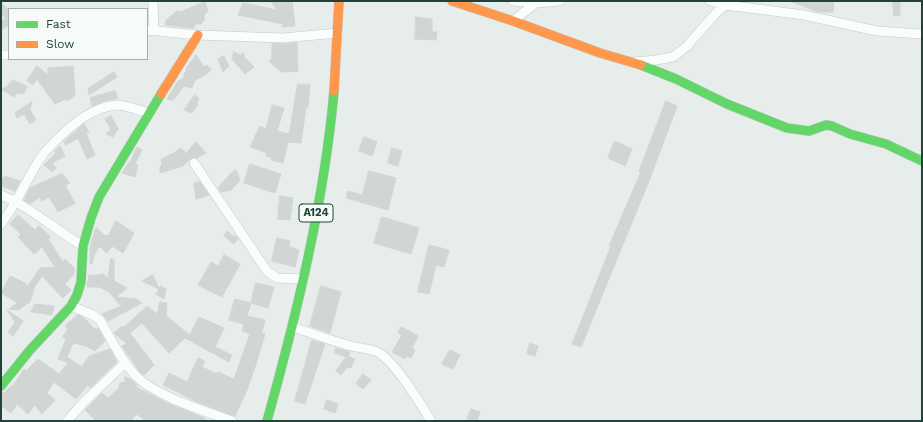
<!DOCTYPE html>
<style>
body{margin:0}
#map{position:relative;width:923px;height:422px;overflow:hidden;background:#e7edea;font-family:"Work Sans",sans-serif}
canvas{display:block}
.frame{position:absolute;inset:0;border:2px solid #22423c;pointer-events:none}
.legend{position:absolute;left:8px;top:8px;width:140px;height:52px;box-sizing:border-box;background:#f6fbf8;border:1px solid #a1b1ad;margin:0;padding:5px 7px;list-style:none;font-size:12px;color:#22423c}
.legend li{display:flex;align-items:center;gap:8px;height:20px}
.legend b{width:20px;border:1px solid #a1b1ad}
</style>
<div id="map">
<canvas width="923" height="422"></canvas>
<div class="frame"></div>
<ul class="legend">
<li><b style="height:5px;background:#63d668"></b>Fast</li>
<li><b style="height:5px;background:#ff974d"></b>Slow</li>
</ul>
</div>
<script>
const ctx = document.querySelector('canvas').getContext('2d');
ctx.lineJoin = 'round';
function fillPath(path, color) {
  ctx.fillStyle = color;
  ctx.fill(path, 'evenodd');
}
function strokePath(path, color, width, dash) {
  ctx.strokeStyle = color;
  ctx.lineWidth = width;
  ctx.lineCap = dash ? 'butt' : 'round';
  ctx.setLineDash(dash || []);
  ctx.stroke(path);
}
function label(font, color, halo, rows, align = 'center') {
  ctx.font = font + ' "Work Sans",sans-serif';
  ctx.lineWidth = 3;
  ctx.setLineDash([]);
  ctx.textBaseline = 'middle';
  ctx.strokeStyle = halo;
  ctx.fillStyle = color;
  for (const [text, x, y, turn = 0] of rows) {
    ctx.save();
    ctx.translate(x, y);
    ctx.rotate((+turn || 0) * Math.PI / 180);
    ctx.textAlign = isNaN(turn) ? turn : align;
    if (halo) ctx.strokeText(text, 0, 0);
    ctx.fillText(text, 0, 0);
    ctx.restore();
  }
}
const building = new Path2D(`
 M 271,1 L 292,1 L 295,26 L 283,27 L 283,24 L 238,15 L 243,3 L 277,10 Z
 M 792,1 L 811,1 L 819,3 L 819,1 L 834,1 L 833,12 L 818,12 L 792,2 Z
 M 893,1 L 900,1 L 900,15 L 894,16 Z
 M 205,2 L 208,11 L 204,15 L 204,20 L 201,24 L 195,24 L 194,28 L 165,25 L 166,20 L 178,10 L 179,12 Z
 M 1,3 L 9,10 L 9,25 L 1,30 L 1,21 L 6,18 L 1,14 Z
 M 416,17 L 432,19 L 432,32 L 437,32 L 436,40 L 415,39 Z
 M 297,43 L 298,71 L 281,72 L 269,61 L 272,58 L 272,44 Z
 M 234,52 L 240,55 L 244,53 L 244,57 L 254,67 L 245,74 L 232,59 Z
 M 196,55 L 204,67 L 207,65 L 211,70 L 204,76 L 203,76 L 194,81 L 192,88 L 184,86 L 173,100 L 167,99 L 178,81 L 184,78 L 184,74 L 187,69 L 186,69 Z
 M 224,56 L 229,66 L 223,72 L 218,59 Z
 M 37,66 L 48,75 L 48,68 L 73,66 L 75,95 L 68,101 L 66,99 L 55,104 L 37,79 L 33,85 L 27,81 Z
 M 114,72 L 117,77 L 89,95 L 88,89 Z
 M 13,80 L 27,86 L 24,94 L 17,93 L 14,97 L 1,89 L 6,87 Z
 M 298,84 L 310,85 L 308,107 L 306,107 L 301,143 L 288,142 L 283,163 L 271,160 L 272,157 L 266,156 L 267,153 L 250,147 L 260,126 L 266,129 L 272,105 L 284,108 L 277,131 L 289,134 Z
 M 115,91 L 118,98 L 104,101 L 92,106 L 90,98 Z
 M 195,95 L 199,99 L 197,102 L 198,105 L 192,113 L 184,110 Z
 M 666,101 L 677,106 L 649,181 L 581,347 L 572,344 L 611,246 L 609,246 L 641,172 L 639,172 Z
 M 32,102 L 30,110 L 36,120 L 30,124 L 24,114 L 17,118 L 15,113 Z
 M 111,116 L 118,129 L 113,137 L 106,134 L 111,129 L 105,119 Z
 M 84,124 L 89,132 L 86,133 L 95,155 L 87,159 L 78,138 L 66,145 L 64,142 Z
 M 364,137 L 377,142 L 372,156 L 359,151 Z
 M 615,141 L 632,149 L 625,166 L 608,158 Z
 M 196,142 L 206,153 L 197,158 L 191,158 L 183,166 L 160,173 L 160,166 L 162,166 L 161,159 L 172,154 L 181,148 L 186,153 Z
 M 60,146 L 65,156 L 52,163 L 56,168 L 52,172 L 44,165 L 56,153 L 55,151 Z
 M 137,147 L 142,150 L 135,164 L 138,165 L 135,177 L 122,173 L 129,162 L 130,162 Z
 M 392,148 L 402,151 L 398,166 L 388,163 Z
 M 250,164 L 281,174 L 275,193 L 244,183 Z
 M 236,170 L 240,180 L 231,190 L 221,192 L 218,188 L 231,173 Z
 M 369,171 L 396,178 L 388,210 L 346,198 L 348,191 L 362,195 Z
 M 62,174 L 70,183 L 65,185 L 75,203 L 58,212 L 49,197 L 42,201 L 40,197 L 30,204 L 24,200 L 30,188 Z
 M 5,176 L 20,181 L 15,191 L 1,186 L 1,177 L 4,178 Z
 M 200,182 L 209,195 L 196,199 L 194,184 Z
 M 280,196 L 293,198 L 290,220 L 278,219 Z
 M 18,215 L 35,230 L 39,226 L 51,237 L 48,239 L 63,262 L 65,259 L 74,268 L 74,274 L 65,284 L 71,290 L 63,298 L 42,276 L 35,286 L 30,302 L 18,310 L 9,309 L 18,303 L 1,293 L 10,276 L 23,282 L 28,286 L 40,268 L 55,267 L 42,247 L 34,254 L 18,237 L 21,234 L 10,224 Z
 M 382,217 L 419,228 L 411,254 L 374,243 Z
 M 116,221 L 134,233 L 123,253 L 112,246 L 107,253 L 99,246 L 94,256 L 92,264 L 90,264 L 90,247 L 96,227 L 105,236 L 106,235 L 108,236 Z
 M 227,231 L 233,236 L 236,236 L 238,239 L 234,244 L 224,236 Z
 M 277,238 L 290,241 L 289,247 L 299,250 L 295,267 L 272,261 Z
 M 429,245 L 449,250 L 444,267 L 436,265 L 429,294 L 418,292 Z
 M 224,255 L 240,264 L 222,297 L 198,285 L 211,262 L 218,266 Z
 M 111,259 L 114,260 L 114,281 L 127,288 L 116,297 L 136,299 L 142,303 L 108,321 L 102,314 L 121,306 L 109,292 L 99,287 L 87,287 L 89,275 L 101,275 L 102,273 L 108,278 Z
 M 153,275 L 159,289 L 160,286 L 166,289 L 164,299 L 156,294 L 159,289 L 142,281 Z
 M 256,283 L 274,287 L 268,308 L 251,303 Z
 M 321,286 L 341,292 L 330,333 L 310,326 Z
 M 235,299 L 251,303 L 247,316 L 265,320 L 262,333 L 265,334 L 256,364 L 247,390 L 235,416 L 195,401 L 163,385 L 169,373 L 187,382 L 198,358 L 205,361 L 202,367 L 217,374 L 218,372 L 234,379 L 250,334 L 242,331 L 244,324 L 229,320 Z
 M 160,302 L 167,303 L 166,316 L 190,335 L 199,317 L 224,328 L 215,347 L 232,355 L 229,362 L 185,338 L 169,353 L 142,323 L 130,333 L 154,365 L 144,375 L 140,372 L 122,346 L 127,344 L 114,333 L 122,326 L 123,328 L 147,306 L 157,314 Z
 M 35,304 L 54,306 L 52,315 L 31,312 Z
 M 7,310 L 23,321 L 13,336 L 8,332 L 15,322 Z
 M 78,315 L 84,318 L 96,330 L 98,328 L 105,341 L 95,351 L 86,346 L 73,343 L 67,357 L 82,367 L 89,356 L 110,349 L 117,362 L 90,388 L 88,385 L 76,399 L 54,382 L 47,393 L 55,400 L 42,414 L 35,405 L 28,414 L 17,404 L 11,413 L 1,406 L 1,393 L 4,393 L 12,385 L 13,386 L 24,369 L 26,371 L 38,359 L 59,374 L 68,363 L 58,359 L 66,339 L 63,337 L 68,329 L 65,326 Z
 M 401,327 L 418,336 L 412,348 L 415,350 L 411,358 L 407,356 L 405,359 L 392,352 L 402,335 L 398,333 Z
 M 312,340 L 325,344 L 305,404 L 295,401 Z
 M 530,343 L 538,346 L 535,356 L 527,354 Z
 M 336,348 L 350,352 L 348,356 L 355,359 L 351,368 L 347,367 L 341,375 L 336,371 L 346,357 L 335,353 Z
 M 450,350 L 460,355 L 453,369 L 442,364 Z
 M 363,374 L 371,380 L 363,389 L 356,384 Z
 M 125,377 L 130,379 L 137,385 L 136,387 L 165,402 L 205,418 L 204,421 L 146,421 L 136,414 L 131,421 L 96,421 L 85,410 L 102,393 L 108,398 L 110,396 L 119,388 L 119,386 L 120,383 L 125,382 Z
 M 327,400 L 338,404 L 335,413 L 324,409 Z
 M 471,409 L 480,412 L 477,421 L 467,421 Z`);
fillPath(building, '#d1d6d4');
strokePath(building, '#cfd6d3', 1);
const street = new Path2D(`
 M 153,1 L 154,30
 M 513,1 L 536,3 L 560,1
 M 710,1 L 726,5 L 804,15 L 877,31 L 922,34
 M 513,21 L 537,2
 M 147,30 L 198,35 L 283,38 L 338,33
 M 1,55 L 9,55
 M 636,62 L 656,60 L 673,57 L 687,46 L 717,12 L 726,5
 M 194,163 L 267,271 L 277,278 L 303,279
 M 1,195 C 31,207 55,230 83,246
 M 1,224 C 9,213 16,202 22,190 C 30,177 36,162 46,151 C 63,132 90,107 116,105 C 127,105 138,110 149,113
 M 71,306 L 93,315 L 100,320 C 111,339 121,360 136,376 C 155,396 206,411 232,421
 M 292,327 C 312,333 332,341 351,346 C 362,349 372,348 381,354 C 399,368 419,401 431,421
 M 67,421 L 84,402 L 125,363`);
const fast = new Path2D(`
 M 641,65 L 676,79 L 727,104 L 787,128 L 809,131 L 826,125 L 832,126 L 850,134 L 886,144 L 922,161
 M 1,386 L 30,350 L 71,306 L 77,295 L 81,282 L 83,246 L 91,218 L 99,197 L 161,94
 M 267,421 C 297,313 324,203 334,91`);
const slow = new Path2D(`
 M 452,1 L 513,21 L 600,53 L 641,65
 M 334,91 L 339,1
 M 161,94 L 198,35`);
strokePath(street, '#c4cac8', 10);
strokePath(fast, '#c2cac7', 10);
strokePath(slow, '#c2cac7', 10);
strokePath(street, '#fbfcfc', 9);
strokePath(fast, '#63d668', 9);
strokePath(slow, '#ff974d', 9);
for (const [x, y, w] of [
 [316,213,34]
]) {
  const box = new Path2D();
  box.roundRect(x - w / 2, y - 9, w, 18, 3);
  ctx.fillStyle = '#f6fbf8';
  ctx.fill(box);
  strokePath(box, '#22423c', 1);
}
label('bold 11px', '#22423c', null, [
 ["A124",316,213]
]);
</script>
